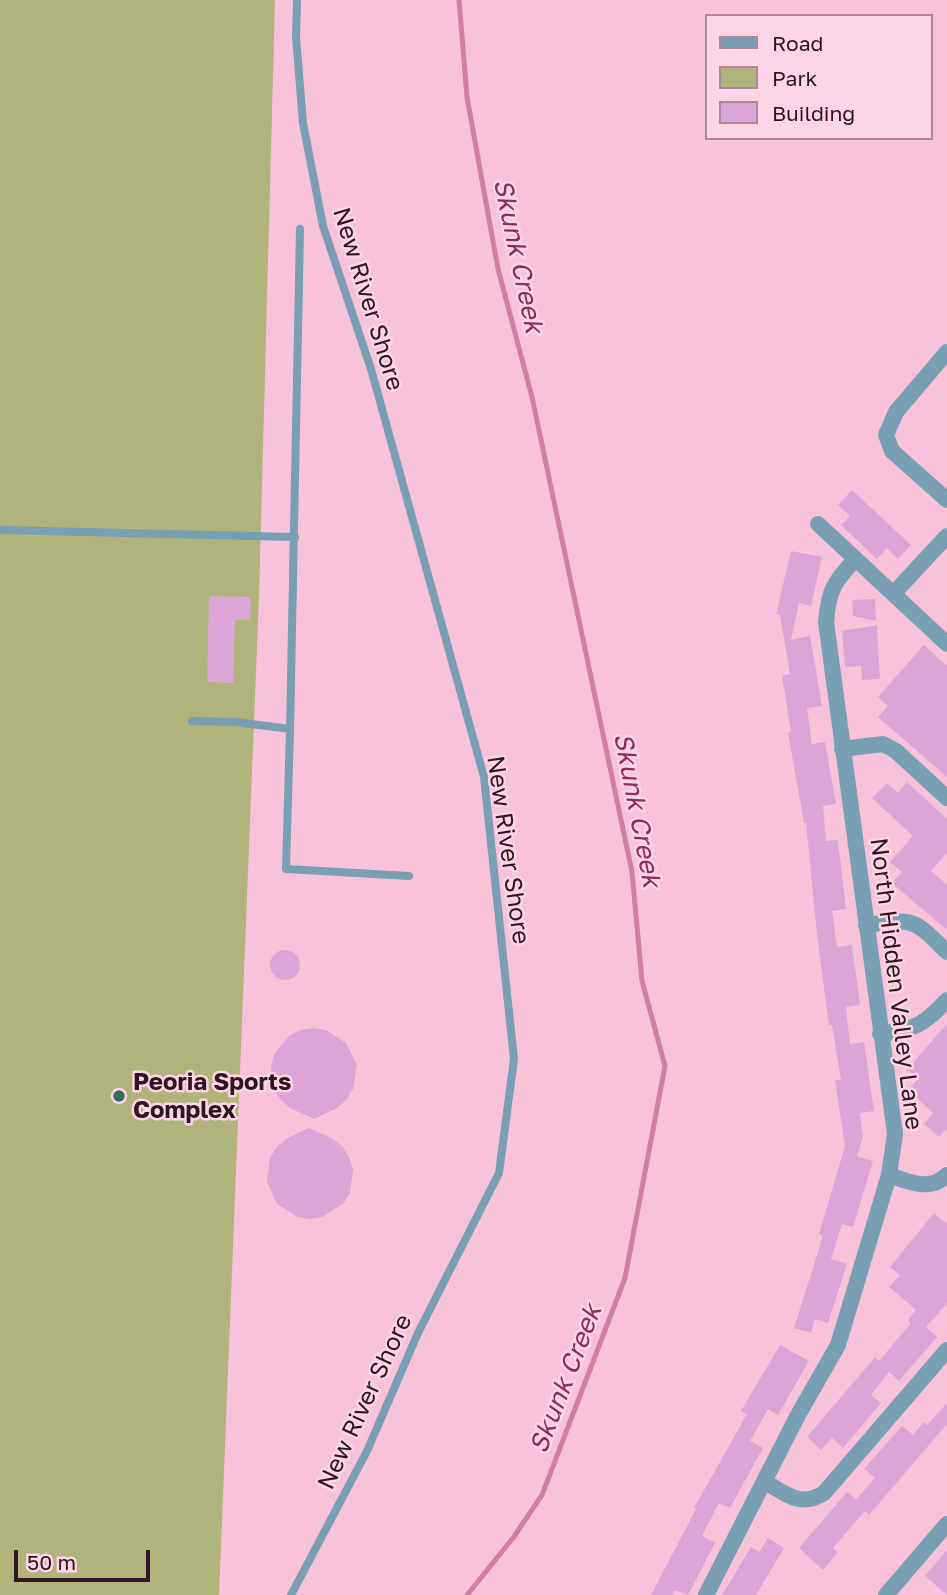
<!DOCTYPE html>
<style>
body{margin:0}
#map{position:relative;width:947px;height:1595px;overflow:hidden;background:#f9c2db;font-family:"Golos Text",sans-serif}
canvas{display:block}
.legend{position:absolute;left:705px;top:14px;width:228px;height:126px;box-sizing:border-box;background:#fed4e6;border:2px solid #ab8897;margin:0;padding:9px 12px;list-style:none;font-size:21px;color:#2e1621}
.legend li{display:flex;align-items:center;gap:14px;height:35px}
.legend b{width:35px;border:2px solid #ab8897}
.scale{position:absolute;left:14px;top:1550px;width:136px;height:32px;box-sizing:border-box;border:4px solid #2e1621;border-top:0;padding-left:9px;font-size:21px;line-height:24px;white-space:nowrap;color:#2e1621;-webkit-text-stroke:5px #fed4e6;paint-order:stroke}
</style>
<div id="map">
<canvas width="947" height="1595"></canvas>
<ul class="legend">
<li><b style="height:9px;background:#789fb2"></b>Road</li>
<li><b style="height:19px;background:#b0b37a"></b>Park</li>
<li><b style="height:19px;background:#dba6d5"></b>Building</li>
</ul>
<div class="scale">50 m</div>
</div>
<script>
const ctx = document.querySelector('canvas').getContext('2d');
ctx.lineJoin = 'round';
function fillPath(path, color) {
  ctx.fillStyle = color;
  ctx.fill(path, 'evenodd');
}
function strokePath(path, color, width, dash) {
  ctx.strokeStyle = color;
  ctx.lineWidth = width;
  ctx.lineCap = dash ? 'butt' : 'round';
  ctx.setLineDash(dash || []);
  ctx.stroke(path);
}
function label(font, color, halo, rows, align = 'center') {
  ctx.font = font + ' "Golos Text",sans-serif';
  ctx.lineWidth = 5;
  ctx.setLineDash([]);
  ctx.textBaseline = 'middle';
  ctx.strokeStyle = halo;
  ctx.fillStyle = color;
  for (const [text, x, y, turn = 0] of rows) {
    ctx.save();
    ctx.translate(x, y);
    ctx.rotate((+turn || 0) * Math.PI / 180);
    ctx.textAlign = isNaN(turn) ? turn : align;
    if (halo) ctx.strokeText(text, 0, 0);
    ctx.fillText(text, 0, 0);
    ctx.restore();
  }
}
fillPath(new Path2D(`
 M 0,0 L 275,0 L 259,597 L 219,1595 L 0,1595 Z`), '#b0b37a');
strokePath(new Path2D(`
 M 459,0 L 467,97 L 498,269 L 532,397 L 632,872 L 642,981 L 665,1066 L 625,1278 L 542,1495 L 513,1538 L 467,1595`), '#d17ea6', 5);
fillPath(new Path2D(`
 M 852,490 L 911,545 L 898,559 L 887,548 L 877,559 L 841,525 L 850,516 L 838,505 Z
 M 791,551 L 822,557 L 811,606 L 799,603 L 791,640 L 810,636 L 822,706 L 807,708 L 812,744 L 825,742 L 836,804 L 823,806 L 826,841 L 838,840 L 846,909 L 832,911 L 837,947 L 852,945 L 860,1005 L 846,1007 L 850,1044 L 864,1042 L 874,1111 L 860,1113 L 863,1136 L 857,1156 L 873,1161 L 853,1227 L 842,1224 L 831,1259 L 847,1264 L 828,1323 L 815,1319 L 811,1333 L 794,1328 L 823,1236 L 819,1234 L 845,1146 L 835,1080 L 841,1080 L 832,1025 L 829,1025 L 817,935 L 806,822 L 804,823 L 788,733 L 791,732 L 782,676 L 790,674 L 780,615 L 776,614 Z
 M 209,596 L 251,597 L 250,620 L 235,620 L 233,683 L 207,682 Z
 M 875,599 L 876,621 L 853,616 L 852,600 Z
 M 877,625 L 880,679 L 862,680 L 861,666 L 845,667 L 842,631 Z
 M 924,645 L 947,666 L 947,777 L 878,717 L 888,706 L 878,697 Z
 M 907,782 L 947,819 L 947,853 L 931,871 L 947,885 L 947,930 L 892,883 L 902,872 L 890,862 L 913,836 L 872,798 L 887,783 L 898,793 Z
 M270 965a15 15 0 1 1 30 0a15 15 0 1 1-30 0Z
 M 947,1024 L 947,1129 L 939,1137 L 924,1124 L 933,1113 L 908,1090 L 918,1079 L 907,1069 Z
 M 313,1028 L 326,1030 L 346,1043 L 357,1065 L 353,1089 L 346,1100 L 337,1108 L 314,1119 L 290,1108 L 281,1100 L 274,1090 L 271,1066 L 274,1054 L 290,1035 L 301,1030 Z
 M 309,1128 L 333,1139 L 343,1147 L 349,1157 L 353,1169 L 350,1193 L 343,1204 L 322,1217 L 310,1219 L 298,1217 L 277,1204 L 267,1182 L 270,1158 L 277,1147 L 286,1139 Z
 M 934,1213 L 947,1224 L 947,1303 L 926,1327 L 937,1337 L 899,1381 L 889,1372 L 871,1395 L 881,1403 L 843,1448 L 832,1438 L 821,1450 L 807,1437 L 875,1357 L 879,1361 L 911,1323 L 908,1320 L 916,1310 L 889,1287 L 900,1275 L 890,1267 Z
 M 780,1345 L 809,1361 L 778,1415 L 768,1409 L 750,1441 L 763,1448 L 730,1508 L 719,1503 L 702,1536 L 715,1543 L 688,1595 L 675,1590 L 672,1595 L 651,1595 L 696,1509 L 694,1508 L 747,1414 L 741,1411 Z
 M 947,1403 L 947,1424 L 869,1515 L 865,1511 L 833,1548 L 838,1552 L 823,1570 L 799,1548 L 847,1492 L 856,1500 L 875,1478 L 864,1469 L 902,1426 L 913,1435 L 924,1422 L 927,1425 Z
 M 768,1538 L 784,1548 L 756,1595 L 722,1595 L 751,1547 L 759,1552 Z
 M 947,1550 L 947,1595 L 925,1576 Z`), '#dba6d5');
strokePath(new Path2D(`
 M 0,530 L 295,537
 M 192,721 L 235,722 L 290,729 L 300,229
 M 290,729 L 286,869 L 409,876
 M 291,1595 L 367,1451 L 418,1333 L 499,1173 L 514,1059 L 484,777 L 371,369 L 323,226 L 303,123 L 296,37 L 297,0`), '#789fb2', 8);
strokePath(new Path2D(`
 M 947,352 L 896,412 L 886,435 L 892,451 L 947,500
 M 818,524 L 947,644
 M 893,594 L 947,536
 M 842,749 L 883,744 L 896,751 L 947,798
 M 866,925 C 914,919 912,917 947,952
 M 880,1034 C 916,1028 922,1027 947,1000
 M 889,1175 C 909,1182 930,1192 947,1175
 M 764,1481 C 786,1494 800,1508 824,1493 L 947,1350
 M 706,1595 L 798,1415 L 838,1345 L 889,1175 L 895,1134 L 826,622 C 829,589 833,584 855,559
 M 886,1595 L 947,1524`), '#789fb2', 16);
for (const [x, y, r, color] of [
 [119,1096,7,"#32705d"]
]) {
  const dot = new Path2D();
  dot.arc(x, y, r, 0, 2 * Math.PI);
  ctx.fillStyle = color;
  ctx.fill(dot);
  strokePath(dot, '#fed4e6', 2.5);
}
label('24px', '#2e1621', '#fed4e6', [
 ["New River Shore",368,299,73],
 ["New River Shore",508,850,82],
 ["North Hidden Valley Lane",896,984,83],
 ["New River Shore",365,1402,-65]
]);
label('bold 24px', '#2e1621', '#fed4e6', [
 ["Peoria Sports",133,1082],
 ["Complex",133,1110]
], 'left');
label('italic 26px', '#8d2b61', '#fed4e6', [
 ["Skunk Creek",518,256,78],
 ["Skunk Creek",637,810,79],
 ["Skunk Creek",566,1379,-69]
]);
</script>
